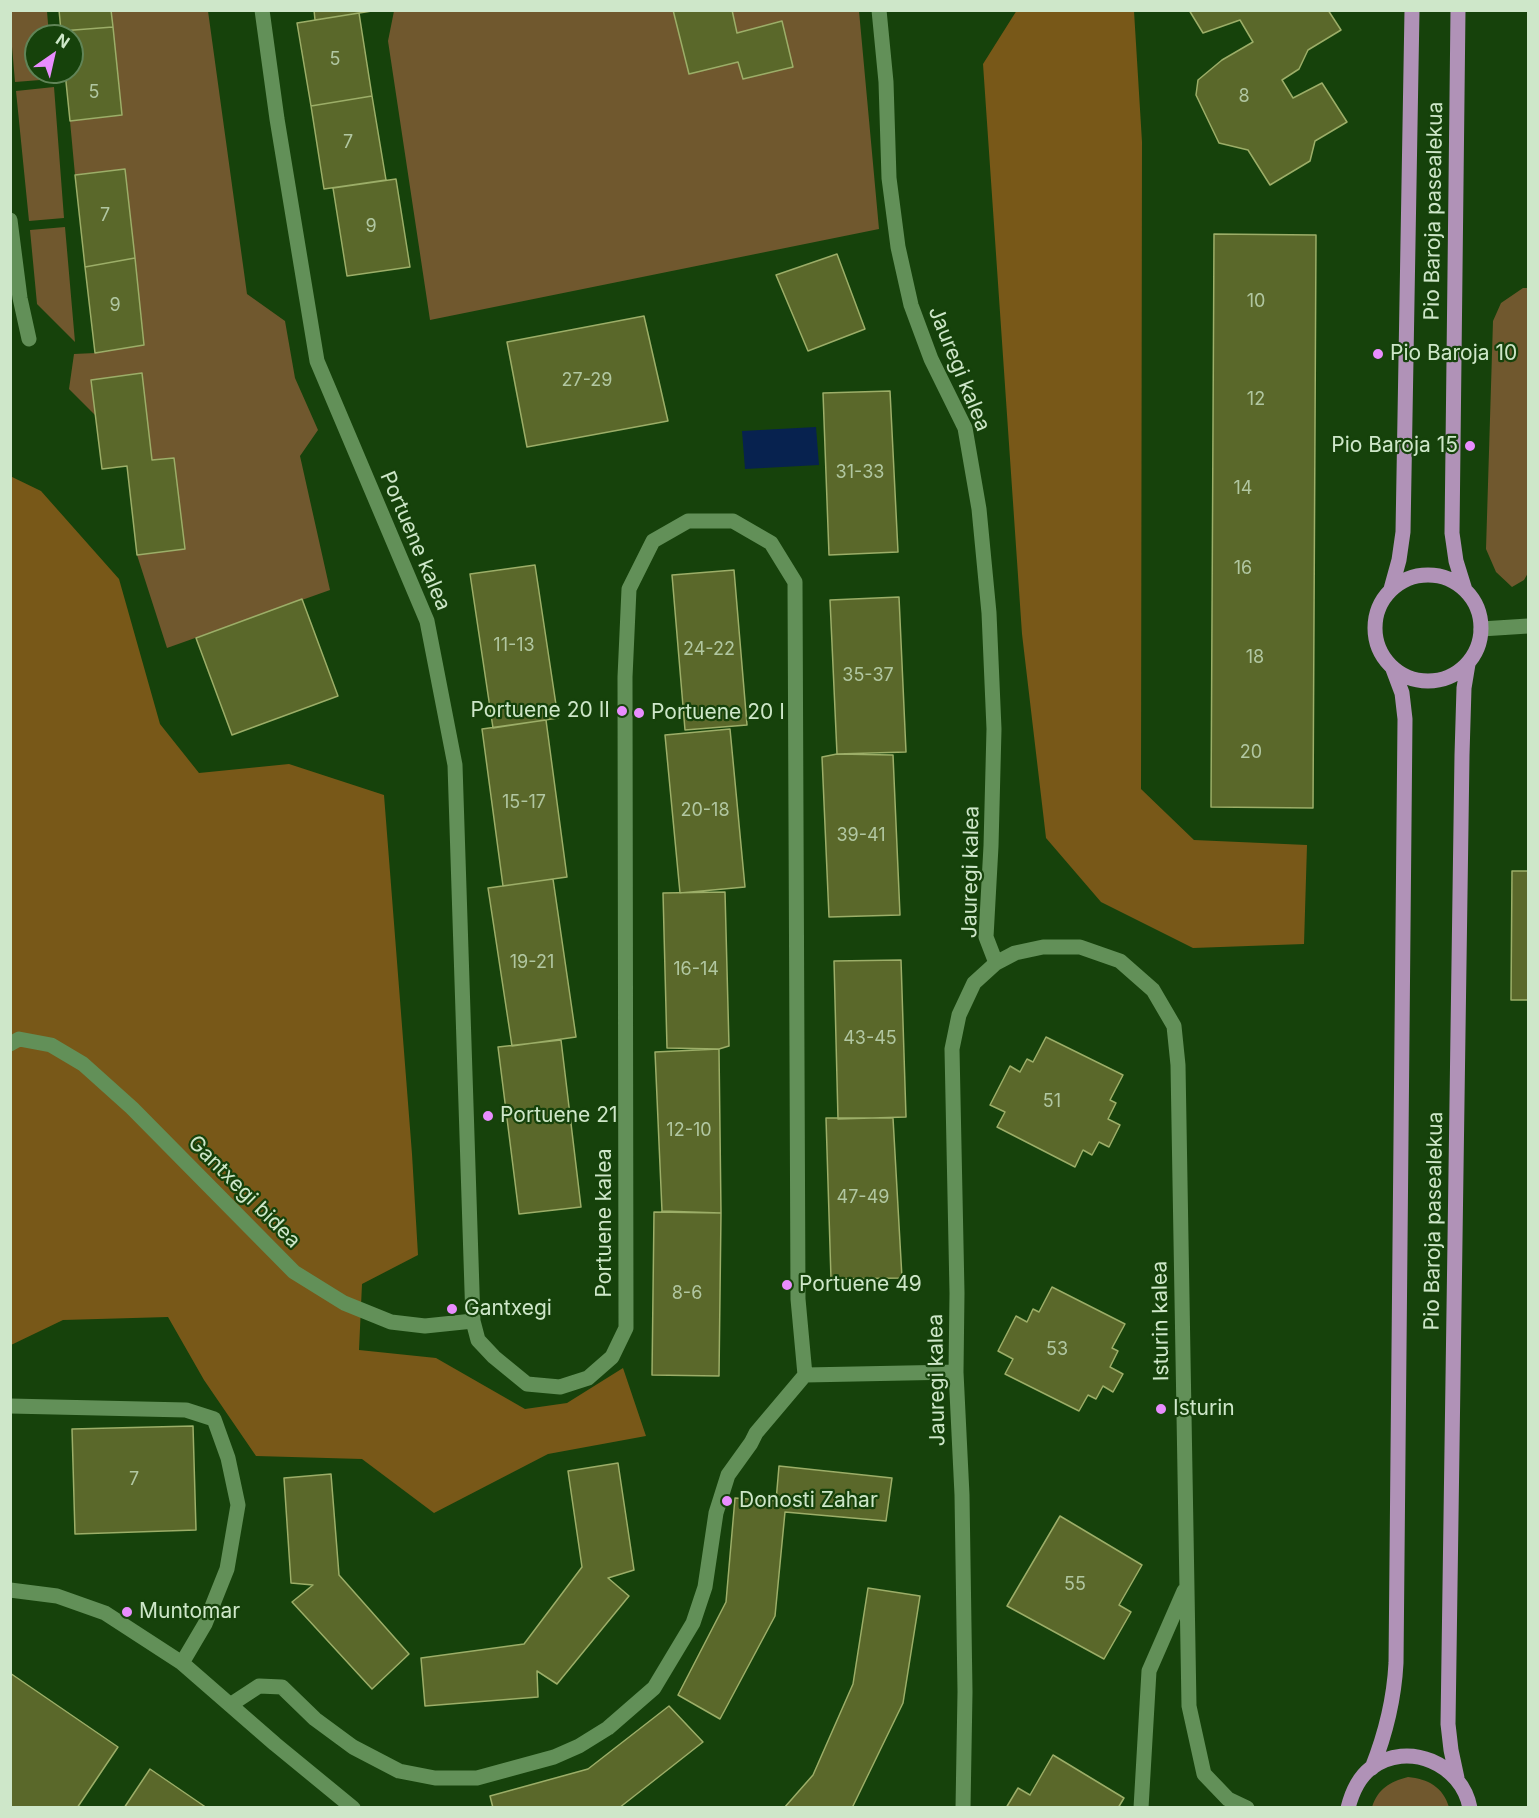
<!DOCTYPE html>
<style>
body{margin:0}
#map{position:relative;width:1539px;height:1818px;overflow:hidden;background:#16420b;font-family:Inter,sans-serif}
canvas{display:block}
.frame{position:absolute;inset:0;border:12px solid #cee7c9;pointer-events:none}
.north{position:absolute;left:24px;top:24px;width:60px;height:60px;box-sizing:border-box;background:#16420b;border:2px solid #608457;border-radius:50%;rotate:34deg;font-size:16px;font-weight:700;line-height:24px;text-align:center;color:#cee7c9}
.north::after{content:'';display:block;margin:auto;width:21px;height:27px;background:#e98dfe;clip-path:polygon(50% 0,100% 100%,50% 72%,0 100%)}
</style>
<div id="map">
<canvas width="1539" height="1818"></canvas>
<div class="frame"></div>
<div class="north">N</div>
</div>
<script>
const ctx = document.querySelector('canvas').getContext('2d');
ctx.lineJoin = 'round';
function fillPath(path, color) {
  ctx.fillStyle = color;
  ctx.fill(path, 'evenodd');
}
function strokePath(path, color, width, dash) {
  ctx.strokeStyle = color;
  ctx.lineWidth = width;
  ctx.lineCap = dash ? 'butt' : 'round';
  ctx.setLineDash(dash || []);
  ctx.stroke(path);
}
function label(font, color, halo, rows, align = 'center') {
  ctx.font = font + ' Inter,sans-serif';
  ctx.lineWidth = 4.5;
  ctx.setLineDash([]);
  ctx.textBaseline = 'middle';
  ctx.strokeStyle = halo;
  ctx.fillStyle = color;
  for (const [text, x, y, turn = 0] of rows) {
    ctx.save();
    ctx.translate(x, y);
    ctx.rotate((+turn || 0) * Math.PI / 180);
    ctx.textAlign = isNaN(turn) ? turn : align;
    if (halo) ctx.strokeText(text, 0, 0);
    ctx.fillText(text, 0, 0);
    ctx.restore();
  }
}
fillPath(new Path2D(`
 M 10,11 L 47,11 L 49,36 L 36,36 L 36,72 L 52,72 L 53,79 L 15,82 L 11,35 Z
 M 111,11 L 208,11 L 247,294 L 285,321 L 295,378 L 318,430 L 300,456 L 330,590 L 167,648 L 137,555 L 174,458 L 152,460 L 141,374 L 92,380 L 96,416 L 69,389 L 74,354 L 95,353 L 144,344 L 125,169 L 75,175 L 70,121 L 122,115 Z
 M 394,11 L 859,11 L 879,229 L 430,320 L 388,41 Z
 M 54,87 L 64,218 L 29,221 L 16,91 Z
 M 65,227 L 75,342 L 37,304 L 30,230 Z
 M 1523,288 L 1528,288 L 1528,573 L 1524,580 L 1512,587 L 1496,572 L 1486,549 L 1493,321 L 1501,303 Z
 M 1408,1777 C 1428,1779 1443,1787 1449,1807 L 1372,1807 C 1378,1789 1389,1782 1408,1777 Z`), '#70582e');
fillPath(new Path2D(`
 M 1017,10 L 1134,11 L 1142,142 L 1141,789 L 1194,840 L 1307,845 L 1304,944 L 1193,948 L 1101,902 L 1046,838 L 1022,634 L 983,64 Z
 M 10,476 L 41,491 L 119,579 L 160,724 L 199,773 L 289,764 L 384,795 L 412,1154 L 418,1255 L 362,1284 L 359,1350 L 436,1358 L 525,1409 L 567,1403 L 623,1368 L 646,1436 L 548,1454 L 434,1513 L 362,1459 L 256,1456 L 204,1380 L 168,1317 L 63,1320 L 11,1345 Z`), '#785818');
fillPath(new Path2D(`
 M 816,427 L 819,465 L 745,469 L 742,431 Z`), '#07224f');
const building = new Path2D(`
 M 59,10 L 111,10 L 113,27 L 61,31 Z
 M 314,10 L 378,10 L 315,20 Z
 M 673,10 L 732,10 L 737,33 L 782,21 L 793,67 L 743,79 L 738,62 L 689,74 Z
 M 1189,10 L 1328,10 L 1341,30 L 1308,50 L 1299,69 L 1282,80 L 1293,98 L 1322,83 L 1347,122 L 1315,141 L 1310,161 L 1270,185 L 1248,150 L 1219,143 L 1196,95 L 1198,80 L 1222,60 L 1253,42 L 1240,20 L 1203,33 Z
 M 359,13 L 372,96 L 311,106 L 297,23 Z
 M 113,27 L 122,115 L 70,121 L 65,72 L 72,72 L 72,36 L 62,36 L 61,31 Z
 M 372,96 L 386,180 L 324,189 L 311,106 Z
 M 125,169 L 135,258 L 85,267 L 75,175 Z
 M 396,179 L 410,267 L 347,276 L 333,188 Z
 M 1214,234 L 1316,235 L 1313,808 L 1211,807 Z
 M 837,254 L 865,329 L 808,351 L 776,275 Z
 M 135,258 L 144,345 L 95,353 L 85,267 Z
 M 644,316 L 668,421 L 527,447 L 507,342 Z
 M 142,373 L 152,460 L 174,458 L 185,549 L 137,555 L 127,466 L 102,469 L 91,380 Z
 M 890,391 L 898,552 L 829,555 L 823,393 Z
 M 535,565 L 558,718 L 493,728 L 470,574 Z
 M 734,570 L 747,725 L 685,730 L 672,575 Z
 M 899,597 L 906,752 L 837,754 L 830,600 Z
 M 302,599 L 338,696 L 232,735 L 196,638 Z
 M 546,720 L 567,877 L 503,886 L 482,729 Z
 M 730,729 L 745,887 L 680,893 L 665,735 Z
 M 837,754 L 893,755 L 900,915 L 829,917 L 822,757 Z
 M 1512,871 L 1528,871 L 1528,1000 L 1511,1000 Z
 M 553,879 L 576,1037 L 512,1046 L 488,888 Z
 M 725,892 L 729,1046 L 719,1049 L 667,1048 L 663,893 Z
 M 901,960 L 906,1117 L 838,1119 L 834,961 Z
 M 1046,1037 L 1123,1075 L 1110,1100 L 1116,1103 L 1108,1119 L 1120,1125 L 1109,1147 L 1099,1142 L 1092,1155 L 1083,1150 L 1075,1167 L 997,1127 L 1005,1112 L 990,1105 L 1010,1066 L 1020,1072 L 1027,1059 L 1033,1062 Z
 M 561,1040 L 581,1207 L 519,1214 L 498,1047 Z
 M 719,1049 L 721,1213 L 662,1211 L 655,1052 Z
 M 826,1118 L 893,1118 L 902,1278 L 831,1279 Z
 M 654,1212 L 721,1213 L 719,1376 L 652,1375 Z
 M 1052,1287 L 1125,1324 L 1112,1348 L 1118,1351 L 1110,1367 L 1123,1374 L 1113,1392 L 1103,1386 L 1096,1399 L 1088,1395 L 1079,1411 L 1005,1374 L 1013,1359 L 998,1351 L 1016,1316 L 1027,1322 L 1033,1309 L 1039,1312 Z
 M 193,1426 L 196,1530 L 75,1534 L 72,1429 Z
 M 618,1463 L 634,1570 L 608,1578 L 629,1596 L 557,1684 L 537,1671 L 538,1697 L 425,1706 L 421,1658 L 524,1644 L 582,1567 L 568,1471 Z
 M 779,1466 L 892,1478 L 886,1521 L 785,1512 L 775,1616 L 720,1719 L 678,1695 L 726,1602 L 735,1498 L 776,1501 Z
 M 331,1474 L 339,1575 L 409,1654 L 372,1689 L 292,1602 L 313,1585 L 291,1583 L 284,1478 Z
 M 1060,1516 L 1142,1565 L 1119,1605 L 1131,1612 L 1104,1659 L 1007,1606 Z
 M 868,1588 L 920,1596 L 903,1703 L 852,1808 L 784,1808 L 813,1775 L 853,1684 Z
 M 10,1673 L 118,1747 L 77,1808 L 10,1808 Z
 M 669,1706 L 703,1742 L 619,1808 L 493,1808 L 490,1796 L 588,1769 Z
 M 1053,1755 L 1124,1798 L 1118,1808 L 1006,1808 L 1018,1788 L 1030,1795 Z
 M 150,1769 L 207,1808 L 124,1808 Z`);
fillPath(building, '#5a682a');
strokePath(building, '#9cae68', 1.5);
strokePath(new Path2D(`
 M 262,10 L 277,119 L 317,361 L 427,621 L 455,765 L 473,1321 L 478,1340 L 494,1357 L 527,1384 L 560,1387 L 588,1378 L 612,1357 L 626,1328 L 625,677 L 629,589 L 653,541 L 688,521 L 733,521 L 771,543 L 795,582 L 798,1299 L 805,1375
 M 879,10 L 886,82 L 889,178 L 898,247 L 911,305 L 931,359 L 965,428 L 979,509 L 989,613 L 994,729 L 991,846 L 986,937 L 996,963
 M 10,220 L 20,298 L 29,339
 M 1481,629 L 1528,626
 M 10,1044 L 19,1039 L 51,1045 L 83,1064 L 132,1108 L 294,1272 L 344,1303 L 391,1322 L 425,1326 L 473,1321
 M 10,1406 L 186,1410 L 214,1419 L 228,1458 L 238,1505 L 227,1569 L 205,1624 L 182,1663
 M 10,1590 L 57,1596 L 105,1613 L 182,1663 L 275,1744 L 353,1808
 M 230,1705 L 259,1686 L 282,1687 L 315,1719 L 353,1747 L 399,1771 L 435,1778 L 477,1778 L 554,1757 L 579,1746 L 608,1728 L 654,1688 L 693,1623 L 705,1587 L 716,1513 L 728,1475 L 751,1443 L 756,1433 L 805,1375 L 956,1372
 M 963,1808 L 965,1692 L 962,1495 L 956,1372 L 957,1293 L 952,1049 L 959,1015 L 974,983 L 996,963 L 1015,953 L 1043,947 L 1080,947 L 1120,961 L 1153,990 L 1174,1026 L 1178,1065 L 1189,1706 L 1204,1774 L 1228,1799 L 1247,1808
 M 1141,1808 L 1149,1671 L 1184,1591`), '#629058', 15);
strokePath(new Path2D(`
 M 1458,10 L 1452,533 L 1456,561 L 1465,590
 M1375 628a53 53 0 1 1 106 0a53 53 0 1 1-106 0Z
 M 1391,589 L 1399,560 L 1403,532 L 1412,10
 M 1372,1768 C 1386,1733 1394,1701 1396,1663 L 1405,719 L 1402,693 L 1393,669
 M 1457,1778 L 1451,1750 L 1448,1724 L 1462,755 L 1464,688 L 1468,664
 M 1348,1808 C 1352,1792 1358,1778 1371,1768 C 1408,1740 1462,1764 1470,1808`), '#b092b7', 15);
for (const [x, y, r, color] of [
 [1378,354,6,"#e98dfe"],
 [1470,446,6,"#e98dfe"],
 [622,711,6,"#e98dfe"],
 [639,713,6,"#e98dfe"],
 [488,1116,6,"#e98dfe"],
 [787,1285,6,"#e98dfe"],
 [452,1309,6,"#e98dfe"],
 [1161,1409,6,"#e98dfe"],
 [727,1501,6,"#e98dfe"],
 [127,1612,6,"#e98dfe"]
]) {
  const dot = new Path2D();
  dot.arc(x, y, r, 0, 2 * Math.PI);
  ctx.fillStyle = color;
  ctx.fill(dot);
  strokePath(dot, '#16420b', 2);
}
label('18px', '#b1c7a1', null, [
 ["5",335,60],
 ["5",94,93],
 ["8",1244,97],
 ["7",348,143],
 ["7",105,216],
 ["9",371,227],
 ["10",1256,302],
 ["9",115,306],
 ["27-29",587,381],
 ["12",1256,400],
 ["31-33",860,473],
 ["14",1243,489],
 ["16",1243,569],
 ["11-13",514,646],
 ["24-22",709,650],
 ["18",1255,658],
 ["35-37",868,676],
 ["20",1251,753],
 ["15-17",524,803],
 ["20-18",705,811],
 ["39-41",861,836],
 ["19-21",532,963],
 ["16-14",696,970],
 ["43-45",870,1039],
 ["51",1052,1102],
 ["12-10",689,1131],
 ["47-49",863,1198],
 ["8-6",687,1294],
 ["53",1057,1350],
 ["7",134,1480],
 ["55",1075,1585]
]);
label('21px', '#cee7c9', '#16420b', [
 ["Pio Baroja pasealekua",1434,211,-89],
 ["Jauregi kalea",959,369,68],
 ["Portuene kalea",415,541,67],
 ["Jauregi kalea",971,872,-89],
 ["Gantxegi bidea",244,1192,45],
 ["Pio Baroja pasealekua",1434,1221,-89],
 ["Portuene kalea",605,1223,-90],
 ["Isturin kalea",1161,1321,-91],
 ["Jauregi kalea",937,1380,-91]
]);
label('21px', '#cee7c9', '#16420b', [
 ["Pio Baroja 10",1390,354],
 ["Pio Baroja 15",1458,446,"right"],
 ["Portuene 20 II",610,711,"right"],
 ["Portuene 20 I",651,713],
 ["Portuene 21",500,1116],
 ["Portuene 49",799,1285],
 ["Gantxegi",464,1309],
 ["Isturin",1173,1409],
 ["Donosti Zahar",739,1501],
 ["Muntomar",139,1612]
], 'left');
</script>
